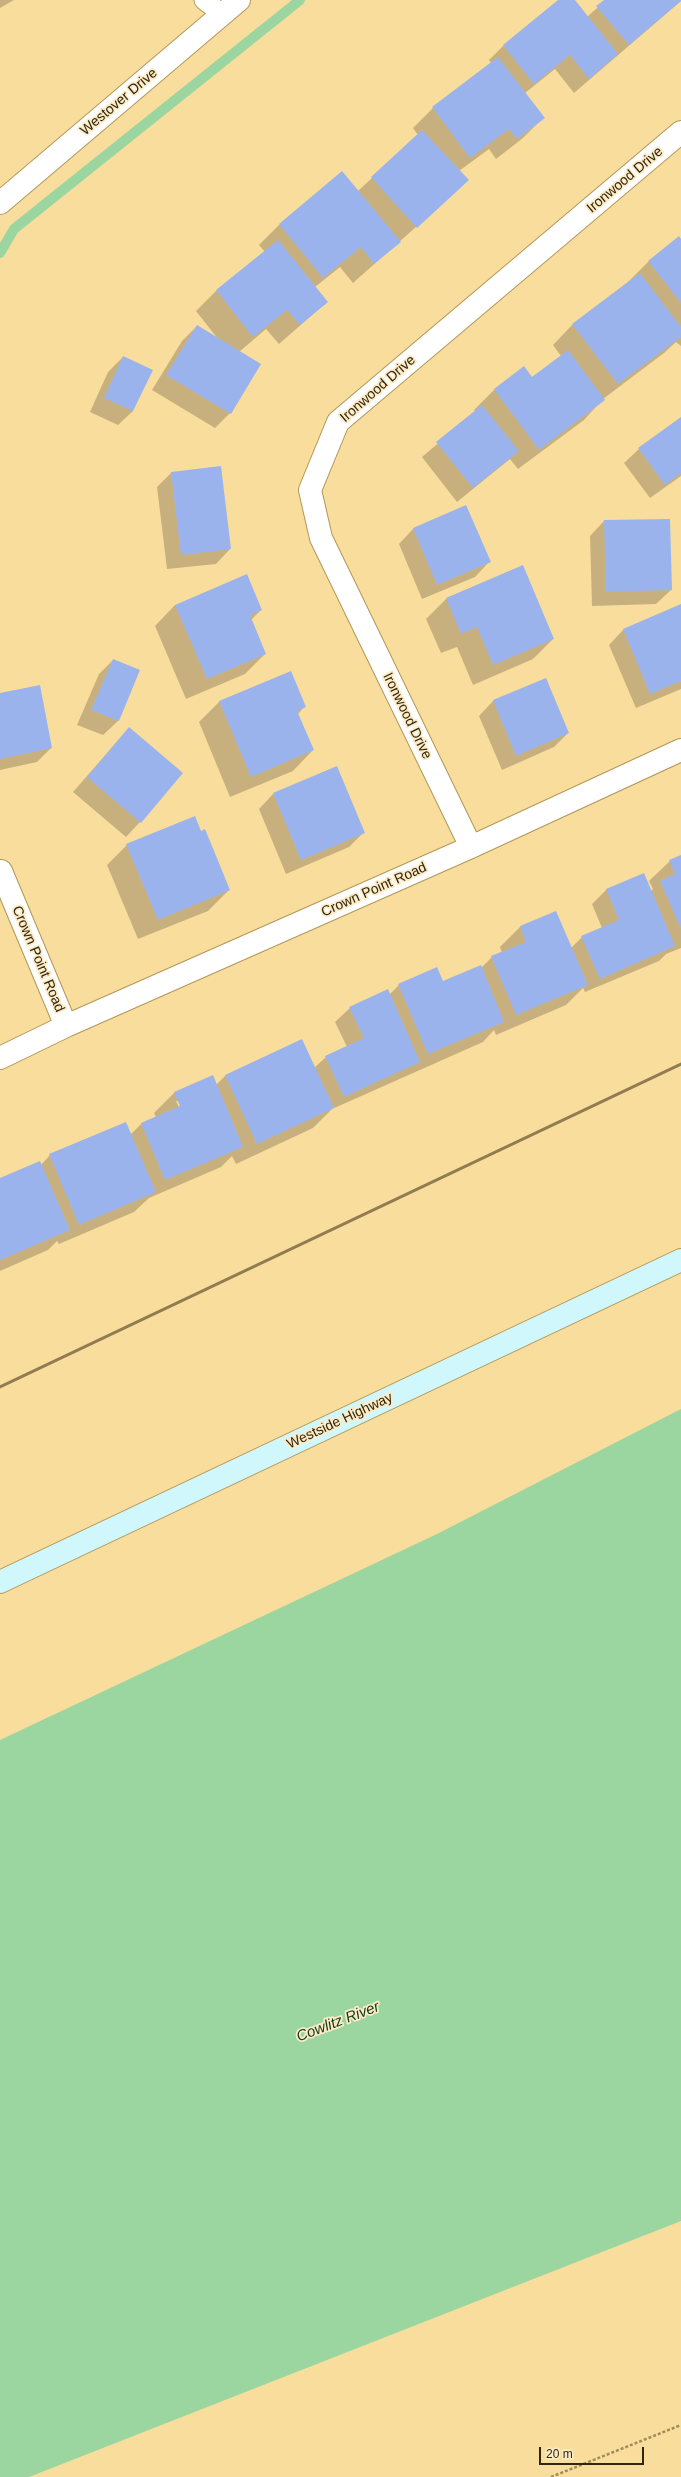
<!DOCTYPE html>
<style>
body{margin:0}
#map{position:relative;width:681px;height:2477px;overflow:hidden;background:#f9dd9d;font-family:Helvetica,sans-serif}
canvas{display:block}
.scale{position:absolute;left:539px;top:2447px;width:105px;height:18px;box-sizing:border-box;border:2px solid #31260c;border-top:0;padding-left:5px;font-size:12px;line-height:14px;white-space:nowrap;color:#31260c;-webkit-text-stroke:3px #fcebc6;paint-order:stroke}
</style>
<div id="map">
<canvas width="681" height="2477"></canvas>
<div class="scale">20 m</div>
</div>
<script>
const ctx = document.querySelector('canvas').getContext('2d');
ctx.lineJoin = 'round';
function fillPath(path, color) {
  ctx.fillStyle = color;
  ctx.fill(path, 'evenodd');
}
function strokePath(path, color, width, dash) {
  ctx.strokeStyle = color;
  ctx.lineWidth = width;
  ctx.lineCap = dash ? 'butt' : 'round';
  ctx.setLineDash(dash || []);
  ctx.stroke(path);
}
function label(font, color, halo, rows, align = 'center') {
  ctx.font = font + ' Helvetica,sans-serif';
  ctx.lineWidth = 3.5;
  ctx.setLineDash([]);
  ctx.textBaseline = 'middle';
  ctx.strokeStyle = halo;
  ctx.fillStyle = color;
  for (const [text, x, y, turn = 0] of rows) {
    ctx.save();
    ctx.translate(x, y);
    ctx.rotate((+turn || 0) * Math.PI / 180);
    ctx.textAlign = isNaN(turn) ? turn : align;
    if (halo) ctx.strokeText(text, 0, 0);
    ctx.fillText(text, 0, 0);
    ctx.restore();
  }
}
fillPath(new Path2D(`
 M 681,1409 L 681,2221 L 29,2477 L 0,2477 L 0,1740 L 437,1534 Z`), '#9bd5a0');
fillPath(new Path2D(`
 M 0,0 L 14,0 L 0,8 Z
 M 559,0 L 573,0 L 587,17 L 606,0 L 681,1 L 574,93 L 555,69 L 525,93 L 543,118 L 523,138 L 496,159 L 489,149 L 459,171 L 453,194 L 353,283 L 340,267 L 315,287 L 327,302 L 279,344 L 266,329 L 239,352 L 260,365 L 230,413 L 215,428 L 152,390 L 182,341 L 197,326 L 218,339 L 196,311 L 216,291 L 265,252 L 259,245 L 279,225 L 342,173 L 358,191 L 418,135 L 413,128 L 433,108 L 491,63 L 489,60 L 503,46 Z
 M 679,237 L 681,240 L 681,346 L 676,342 L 664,353 L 603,399 L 584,420 L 518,469 L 510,459 L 457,502 L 422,457 L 476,411 L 474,410 L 495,389 L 531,378 L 561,356 L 553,345 L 573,324 L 628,282 L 648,262 Z
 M 123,357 L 151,370 L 133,411 L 118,425 L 90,412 L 108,372 Z
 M 681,418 L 681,476 L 650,498 L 624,463 L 639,449 Z
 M 171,473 L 230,549 L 216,564 L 167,569 L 157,487 Z
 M 466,507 L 489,562 L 475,577 L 422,599 L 399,544 L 413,529 Z
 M 604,521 L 671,590 L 656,604 L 592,606 L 590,536 Z
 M 447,598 L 553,639 L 533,659 L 473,685 L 457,647 L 441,653 L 426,619 Z
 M 175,605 L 261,610 L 251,620 L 265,654 L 245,674 L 186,699 L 155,626 Z
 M 681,605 L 681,689 L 636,708 L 609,645 L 623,630 Z
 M 113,660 L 139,670 L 118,721 L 103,735 L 77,725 L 99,674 Z
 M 290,672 L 305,706 L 298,714 L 313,750 L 293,771 L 230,797 L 199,722 L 219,702 Z
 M 546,679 L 568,733 L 554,747 L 502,770 L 479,716 L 493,701 Z
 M 0,694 L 51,748 L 37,762 L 0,770 Z
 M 129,728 L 140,822 L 126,837 L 73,792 Z
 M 336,767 L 364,832 L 349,847 L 286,874 L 259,809 L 273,794 Z
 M 127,845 L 229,890 L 208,911 L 138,939 L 107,865 Z
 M 681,856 L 681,948 L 666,954 L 659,961 L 585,992 L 583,988 L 566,1005 L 496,1035 L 494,1030 L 483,1042 L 332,1109 L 313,1128 L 236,1164 L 232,1156 L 221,1167 L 149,1198 L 134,1212 L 59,1244 L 57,1241 L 48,1250 L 0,1271 L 0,1179 L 41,1165 L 50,1155 L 130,1135 L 142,1123 L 156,1117 L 154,1113 L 174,1093 L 212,1077 L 216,1085 L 225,1076 L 301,1041 L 314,1068 L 326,1057 L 347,1047 L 335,1022 L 350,1008 L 389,995 L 399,985 L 443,983 L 481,968 L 492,957 L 502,953 L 500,947 L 520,927 L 556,912 L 571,948 L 582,937 L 602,928 L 592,904 L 606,890 L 651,891 L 653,889 L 649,881 L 670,861 ZM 176,1101 L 179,1101 L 182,1110 L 181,1111 Z`), '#0003');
strokePath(new Path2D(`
 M 0,253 L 14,229 L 300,0`), '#9bd5a0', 10);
fillPath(new Path2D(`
 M 558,0 L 575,0 L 618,54 L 589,79 L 570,55 L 534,84 L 503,45 Z
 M 604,0 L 681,0 L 681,1 L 629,45 L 596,6 Z
 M 498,57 L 545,118 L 517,139 L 509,129 L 470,158 L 432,107 Z
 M 422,130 L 469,180 L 417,228 L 371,177 Z
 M 342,171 L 401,242 L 374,264 L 361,247 L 323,278 L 279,224 Z
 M 679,236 L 681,239 L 681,303 L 648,261 Z
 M 278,240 L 328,302 L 300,325 L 287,310 L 253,337 L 216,290 Z
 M 640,273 L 681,327 L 681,337 L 618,384 L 572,324 Z
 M 197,325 L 261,364 L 231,414 L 166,375 Z
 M 568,350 L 605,400 L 539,450 L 494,389 L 524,366 L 532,377 Z
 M 123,356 L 153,370 L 133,411 L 104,398 Z
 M 482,405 L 519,451 L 473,488 L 436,442 Z
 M 681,417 L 681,473 L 665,485 L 638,448 Z
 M 221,466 L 231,549 L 181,555 L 171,472 Z
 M 466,505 L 491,562 L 437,585 L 413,528 Z
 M 670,519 L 672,590 L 606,592 L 604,520 Z
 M 523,565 L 554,639 L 493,665 L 477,627 L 461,634 L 446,598 Z
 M 247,574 L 262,610 L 250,615 L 266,654 L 207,679 L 175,605 Z
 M 681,604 L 681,681 L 650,694 L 623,629 Z
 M 113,659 L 140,670 L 119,721 L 91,710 Z
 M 291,671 L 306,707 L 297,711 L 314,750 L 251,777 L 219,701 Z
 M 546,678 L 569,733 L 516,756 L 493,700 Z
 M 40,685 L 52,748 L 0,759 L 0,693 Z
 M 129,727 L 183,773 L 141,823 L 87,777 Z
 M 337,766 L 365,833 L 301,860 L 273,793 Z
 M 195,816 L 201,831 L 205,829 L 230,890 L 158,920 L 126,844 Z
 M 681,855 L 681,929 L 660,881 L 675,874 L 669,860 Z
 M 644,873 L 675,946 L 600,979 L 581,936 L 619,920 L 606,889 Z
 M 556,911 L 588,985 L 516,1015 L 491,956 L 526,942 L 520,926 Z
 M 481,965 L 504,1022 L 428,1054 L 398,984 L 437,967 L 443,981 Z
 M 388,989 L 420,1062 L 344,1097 L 325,1056 L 364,1038 L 349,1007 Z
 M 302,1039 L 334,1108 L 257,1144 L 225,1075 Z
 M 213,1075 L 243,1147 L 165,1180 L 141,1123 L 180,1106 L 174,1092 Z
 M 126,1122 L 156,1192 L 79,1225 L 49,1154 Z
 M 40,1161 L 70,1230 L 0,1260 L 0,1178 Z`), '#9bb3ed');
const service = new Path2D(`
 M 204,0 L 222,14`);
const minor = new Path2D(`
 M 0,203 L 239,0
 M 471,847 L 321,538 L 310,490 L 338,422 L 681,132
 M 1,871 L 66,1026
 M 0,1058 L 66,1026 L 471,847 L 681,750`);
const secondary = new Path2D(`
 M 0,1582 L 681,1260`);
strokePath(service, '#b29759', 21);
strokePath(minor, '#b29759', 24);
strokePath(secondary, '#b29759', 24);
strokePath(new Path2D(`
 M 551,2477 L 681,2425`), '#a08b5c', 2.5, [3, 2]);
strokePath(service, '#fff', 19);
strokePath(minor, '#fff', 22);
strokePath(secondary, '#d0f7fc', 22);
strokePath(new Path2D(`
 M 0,1387 L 681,1064`), '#8f7c50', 3);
label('14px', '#31260c', '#fcebc6', [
 ["Westover Drive",119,102,-40],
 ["Ironwood Drive",625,180,-40],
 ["Ironwood Drive",378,389,-41],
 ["Ironwood Drive",407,716,64],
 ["Crown Point Road",374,890,-24],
 ["Crown Point Road",38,959,67],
 ["Westside Highway",340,1421,-25]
]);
label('italic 15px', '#103918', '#fcebc6', [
 ["Cowlitz River",338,2022,-21]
]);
</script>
